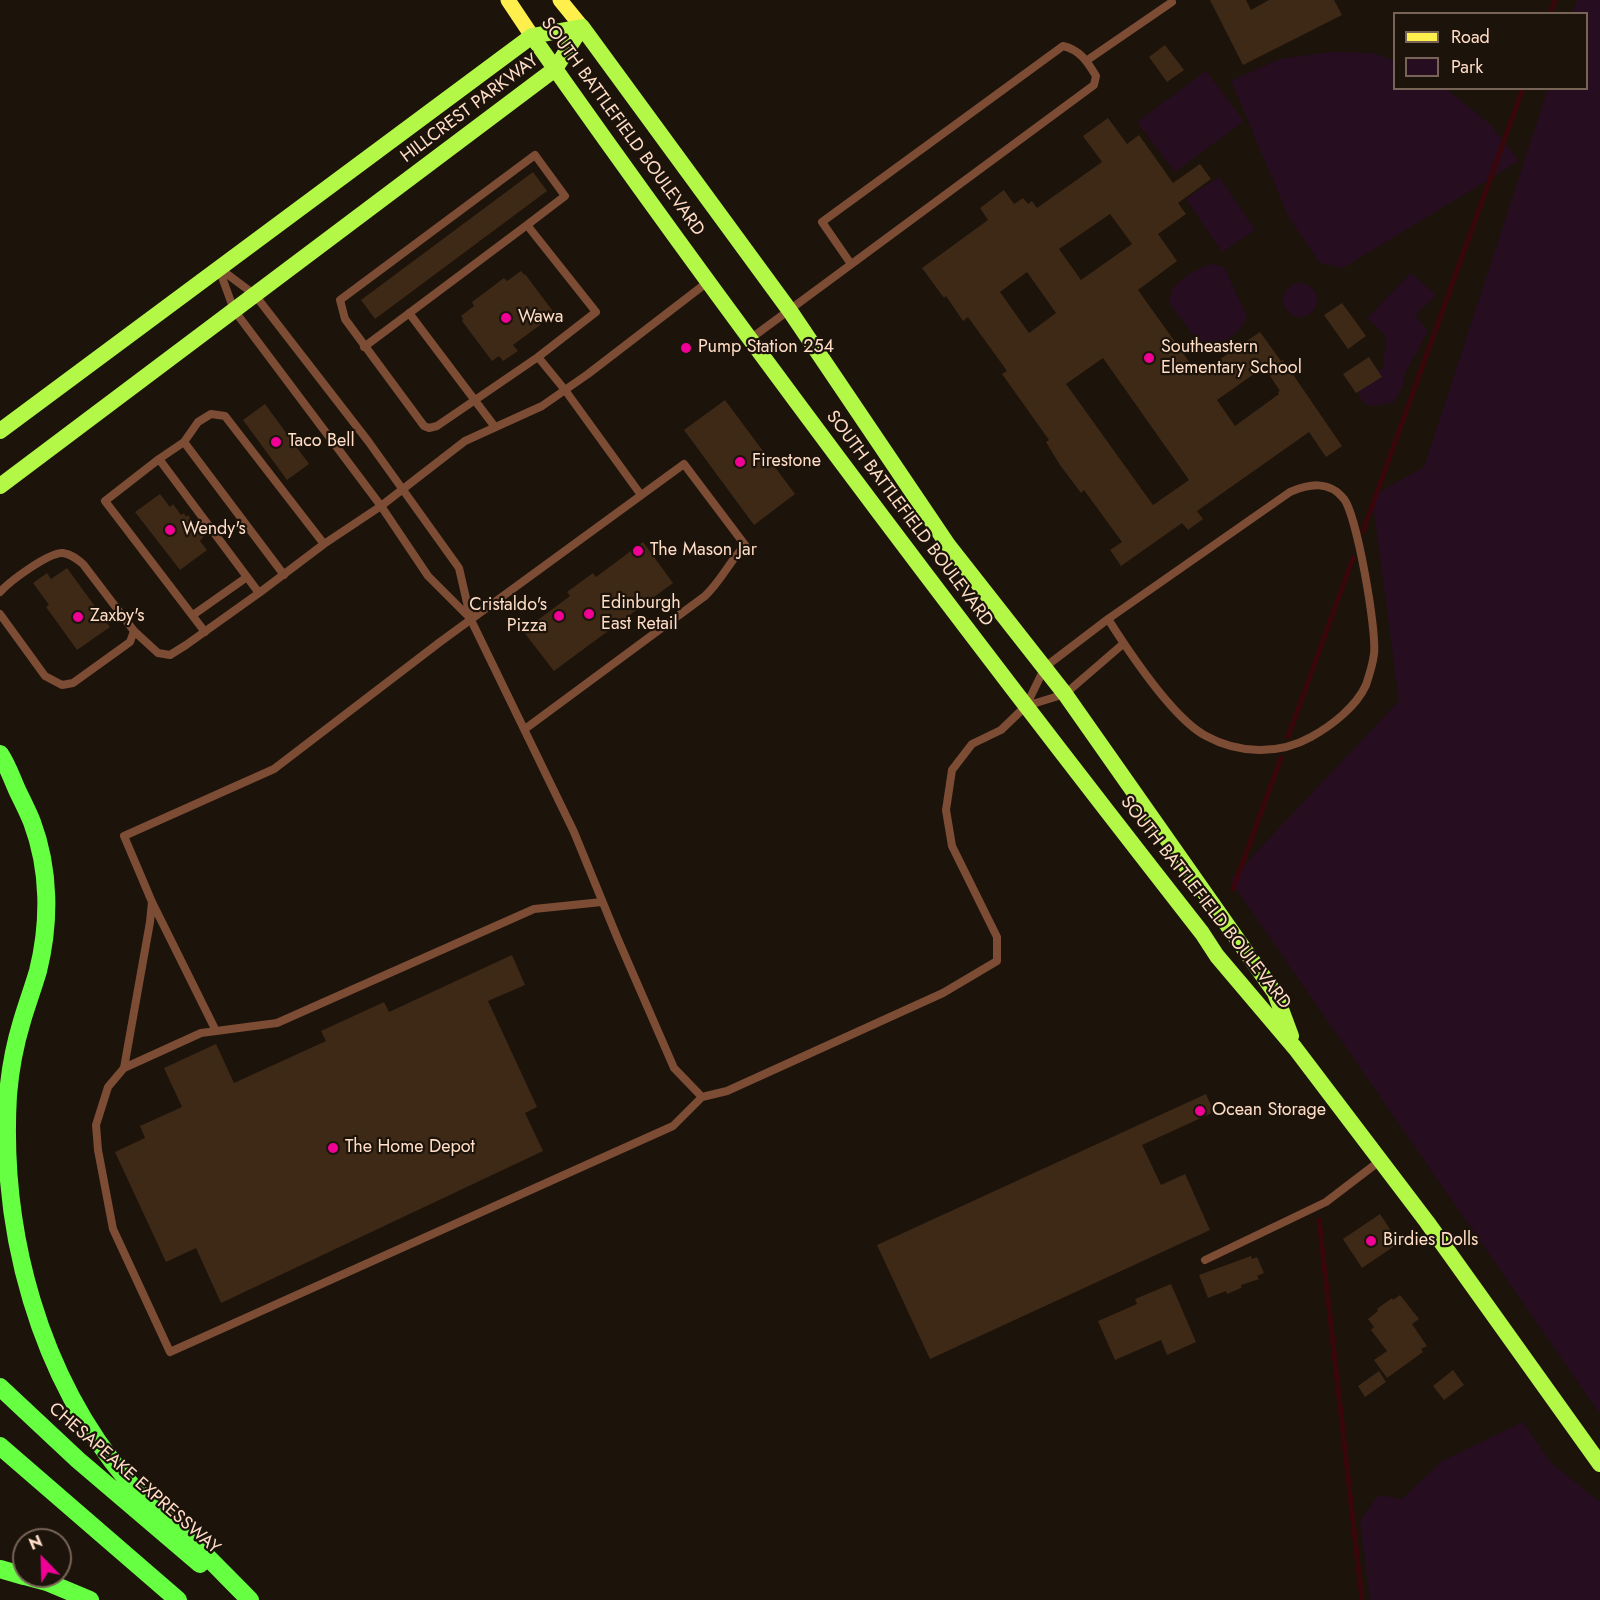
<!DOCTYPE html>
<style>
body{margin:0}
#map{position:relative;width:1600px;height:1600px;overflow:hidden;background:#1c130b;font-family:Jost,sans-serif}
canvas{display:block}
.legend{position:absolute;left:1393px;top:12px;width:195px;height:78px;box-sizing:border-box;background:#1c130b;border:2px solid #776456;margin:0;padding:8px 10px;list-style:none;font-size:18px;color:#ffddc6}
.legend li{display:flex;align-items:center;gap:12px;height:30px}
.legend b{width:30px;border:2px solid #776456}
.north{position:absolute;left:12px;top:1528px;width:60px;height:60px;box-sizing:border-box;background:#1c130b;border:2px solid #776456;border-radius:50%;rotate:337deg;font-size:16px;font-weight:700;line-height:24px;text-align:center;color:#ffddc6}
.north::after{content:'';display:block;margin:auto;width:21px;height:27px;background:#f10095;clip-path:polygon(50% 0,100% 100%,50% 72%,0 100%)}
</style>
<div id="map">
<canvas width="1600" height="1600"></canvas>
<ul class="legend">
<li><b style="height:8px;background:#ffef4d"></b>Road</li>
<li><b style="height:16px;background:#260e20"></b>Park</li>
</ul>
<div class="north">N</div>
</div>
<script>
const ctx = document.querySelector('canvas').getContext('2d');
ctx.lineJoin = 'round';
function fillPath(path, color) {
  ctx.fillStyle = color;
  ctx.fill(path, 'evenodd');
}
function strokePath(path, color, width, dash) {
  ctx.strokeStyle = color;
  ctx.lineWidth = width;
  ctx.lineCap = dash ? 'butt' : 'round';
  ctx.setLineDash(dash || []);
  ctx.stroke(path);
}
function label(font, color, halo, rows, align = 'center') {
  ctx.font = font + ' Jost,sans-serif';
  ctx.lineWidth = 4.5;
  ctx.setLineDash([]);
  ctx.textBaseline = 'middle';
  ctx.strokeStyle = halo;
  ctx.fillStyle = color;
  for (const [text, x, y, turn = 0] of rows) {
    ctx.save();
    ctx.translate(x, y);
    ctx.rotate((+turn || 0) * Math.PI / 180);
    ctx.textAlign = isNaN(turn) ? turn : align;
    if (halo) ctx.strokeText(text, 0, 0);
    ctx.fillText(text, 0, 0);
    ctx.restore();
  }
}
fillPath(new Path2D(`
 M 1577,0 L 1600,0 L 1600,1414 L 1230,880 L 1399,701 L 1372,496 L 1424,467 L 1548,89 L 1586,88 L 1586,14 L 1572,13 Z
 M 1330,52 L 1373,53 L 1394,61 L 1394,88 L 1446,89 L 1490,124 L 1519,161 L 1343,268 L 1320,263 L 1289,218 L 1231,81 L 1280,59 Z
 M 1206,71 L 1244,121 L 1175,172 L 1137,122 Z
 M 1219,177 L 1255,230 L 1222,252 L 1186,199 Z
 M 1212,264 L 1224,267 L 1247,317 C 1236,339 1225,342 1202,347 L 1169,303 L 1173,287 L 1194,271 Z
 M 1411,273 L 1436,295 L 1415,315 L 1428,331 L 1404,375 L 1403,386 L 1393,403 L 1372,406 L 1363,403 L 1357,391 L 1370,371 L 1383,369 L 1386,336 L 1367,318 Z
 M1283 300a17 17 0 1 1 34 0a17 17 0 1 1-34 0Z
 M 1523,1422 L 1551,1463 L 1600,1502 L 1600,1600 L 1370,1600 L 1360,1521 L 1378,1495 L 1402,1499 L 1442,1461 Z`), '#260e20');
strokePath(new Path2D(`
 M 1550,14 L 1555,0
 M 1363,531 L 1523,88
 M 1288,737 L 1353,558
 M 1233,889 L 1281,758
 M 1319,1220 L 1362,1600`), '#39070b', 5);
fillPath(new Path2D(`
 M 1210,0 L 1246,0 L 1251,10 L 1269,0 L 1334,0 L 1342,15 L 1243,65 Z
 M 1165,45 L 1184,70 L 1167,82 L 1149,57 Z
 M 1108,118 L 1127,144 L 1139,135 L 1173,183 L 1200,164 L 1211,179 L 1178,203 L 1186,214 L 1158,234 L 1177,261 L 1138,290 L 1198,374 L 1260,332 L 1281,361 L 1283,360 L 1342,446 L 1326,457 L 1309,432 L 1197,511 L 1203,519 L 1188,530 L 1182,523 L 1121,566 L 1110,550 L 1122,542 L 1084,490 L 1081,493 L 1060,465 L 1046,442 L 1049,440 L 1002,374 L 1007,371 L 968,317 L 963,321 L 946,296 L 944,298 L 922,268 L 988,220 L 980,208 L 1004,190 L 1014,204 L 1023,198 L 1028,204 L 1032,201 L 1037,208 L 1102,162 L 1083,136 ZM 1110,214 L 1132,244 L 1081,280 L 1059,249 ZM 1027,272 L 1056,313 L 1029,333 L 1000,292 ZM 1103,358 L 1189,480 L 1153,505 L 1066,384 ZM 1264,367 L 1280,391 L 1278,392 L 1279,394 L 1235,426 L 1217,400 Z
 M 533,172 L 547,191 L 375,319 L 361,300 Z
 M 521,271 L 524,275 L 525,274 L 555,314 L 513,345 L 518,351 L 503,361 L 499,356 L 492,361 L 462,321 L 463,319 L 461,316 L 474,306 L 472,302 L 504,278 L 507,281 Z
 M 1342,303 L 1366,336 L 1348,349 L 1324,315 Z
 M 1369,357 L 1382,377 L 1356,393 L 1343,374 Z
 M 725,400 L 795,494 L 754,525 L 684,430 Z
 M 265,404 L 309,464 L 287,480 L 243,420 Z
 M 160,494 L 170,507 L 173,504 L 181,515 L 184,513 L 186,517 L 188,515 L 204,536 L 200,541 L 207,550 L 180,570 L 135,512 Z
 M 643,542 L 673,583 L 554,671 L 523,631 L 570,596 L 567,592 L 593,573 L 596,577 Z
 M 67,568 L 110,627 L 77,650 L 46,607 L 49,605 L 33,583 L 47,573 L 51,579 Z
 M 512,955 L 525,985 L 488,1001 L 537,1107 L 525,1113 L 543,1151 L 221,1303 L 196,1248 L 166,1262 L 115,1152 L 145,1138 L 140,1126 L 182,1107 L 164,1068 L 216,1044 L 234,1083 L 326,1041 L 321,1031 L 384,1002 L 389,1012 Z
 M 1206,1094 L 1214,1112 L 1142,1145 L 1161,1185 L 1185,1174 L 1210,1230 L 930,1359 L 877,1245 Z
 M 1380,1214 L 1399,1243 L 1362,1268 L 1343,1239 Z
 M 1251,1256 L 1252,1259 L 1257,1257 L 1264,1273 L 1257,1276 L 1259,1279 L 1241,1285 L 1241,1288 L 1227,1294 L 1226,1291 L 1208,1298 L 1199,1275 Z
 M 1171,1284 L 1196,1342 L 1167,1355 L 1161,1340 L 1115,1360 L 1098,1321 L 1137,1304 L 1135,1299 Z
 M 1400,1295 L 1419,1319 L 1412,1324 L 1427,1346 L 1421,1349 L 1423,1352 L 1387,1378 L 1374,1360 L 1387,1351 L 1371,1330 L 1374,1327 L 1368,1319 L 1378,1311 L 1377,1309 L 1392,1298 L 1393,1300 Z
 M 1453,1370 L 1464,1385 L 1444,1400 L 1433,1386 Z
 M 1379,1371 L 1386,1382 L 1365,1397 L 1358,1386 Z`), '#3e2916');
strokePath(new Path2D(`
 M 1086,61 L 1172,2
 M 219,268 L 255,295 L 368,441 L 459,568 L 471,620 L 574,832 L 617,937 L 674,1068 L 702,1097 L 727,1091 L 943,993 L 997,961 L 997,937 L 952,846 L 946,810 L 952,770 L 972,744 L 1001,730 L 1026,706 L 1045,667 L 1108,619 L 1290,492 C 1309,484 1329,480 1344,499 C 1357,516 1377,631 1374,654 C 1373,663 1369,676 1366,685 C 1356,707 1331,726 1311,737 C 1279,755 1239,754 1206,736 C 1172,718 1129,652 1108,619
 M 219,269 L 234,310 L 381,506 L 428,576 L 471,619
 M 409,313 L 495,427
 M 750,339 L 1094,85 L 1096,76 C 1087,61 1080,50 1063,46 L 822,222 L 851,264
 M 364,347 L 527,225
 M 538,357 L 437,426 L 429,428 L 424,426 L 345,319 L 340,300 L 535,155 L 565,196 L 527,225 L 596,312 L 538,357 L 565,390 L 641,495
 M 184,442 L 198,422 L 211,414 L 225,416 L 324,544
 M 159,459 L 184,442 L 284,575
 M 0,592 C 10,581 49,552 63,553 C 71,554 77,559 83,564 L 134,631 L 158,653 L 170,655 L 186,645 L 259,593 L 324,544 L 381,506 L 465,441 L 542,406 L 588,374 L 709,281
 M 0,614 L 45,676 L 62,685 L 73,683 L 130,642 L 134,631
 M 193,615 L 247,577
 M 205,632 L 105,501 L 159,459 L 259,593
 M 1026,706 L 1065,694 L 1123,644
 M 152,902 L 216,1031
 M 602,902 L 534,909 L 277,1023 L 201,1033 L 124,1068 L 108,1087 L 96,1125 L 98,1150 L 113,1229 L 170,1352 L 673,1126 L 702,1097
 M 124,1068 L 150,922 L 152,902 L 124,836 L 274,769 L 440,642 L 684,464 L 745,545 C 730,561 721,581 705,596 L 525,729
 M 1205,1260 L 1326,1202 L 1381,1160`), '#7d4c34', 8);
strokePath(new Path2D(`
 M 508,0 L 532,36
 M 560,0 L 582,27`), '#ffef4d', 15);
strokePath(new Path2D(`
 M 582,27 L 790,311 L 948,545 L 1065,694 L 1275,993 L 1291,1036
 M 532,36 C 746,341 972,639 1202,933 L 1217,956 L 1295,1048 L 1427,1222 L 1600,1464
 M 0,431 L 532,36 L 582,27
 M 0,486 L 555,69 L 582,27`), '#b3f747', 16);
strokePath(new Path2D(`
 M 0,754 C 8,766 12,779 18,792 C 23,802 28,812 32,822 C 50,870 50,923 38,971 C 33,988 27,1004 22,1021 C 15,1044 10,1070 8,1095 C 0,1232 39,1376 128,1481 C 143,1499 163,1514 180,1530 C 204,1553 227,1577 250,1600
 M 0,1387 L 78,1460 L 200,1564
 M 0,1446 L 178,1600
 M 0,1569 L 24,1576
 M 25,1576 L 47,1582 L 90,1600`), '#67ff41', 18);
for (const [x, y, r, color] of [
 [506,318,6,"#f10095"],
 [686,348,6,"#f10095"],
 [1149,358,6,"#f10095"],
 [276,442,6,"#f10095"],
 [740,462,6,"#f10095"],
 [170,530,6,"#f10095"],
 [638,551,6,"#f10095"],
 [589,614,6,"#f10095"],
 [559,616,6,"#f10095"],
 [78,617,6,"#f10095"],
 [1200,1111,6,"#f10095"],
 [333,1148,6,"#f10095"],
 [1371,1241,6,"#f10095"]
]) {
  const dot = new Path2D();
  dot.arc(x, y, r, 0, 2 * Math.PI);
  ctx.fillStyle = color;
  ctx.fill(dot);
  strokePath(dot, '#1c130b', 2);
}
label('18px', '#ffddc6', '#1c130b', [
 ["HILLCREST PARKWAY",470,109,-37],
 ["SOUTH BATTLEFIELD BOULEVARD",622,127,54],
 ["SOUTH BATTLEFIELD BOULEVARD",909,519,53],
 ["SOUTH BATTLEFIELD BOULEVARD",1205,903,52],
 ["CHESAPEAKE EXPRESSWAY",134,1479,41]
]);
label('18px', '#ffddc6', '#1c130b', [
 ["Wawa",518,318],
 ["Pump Station 254",698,348],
 ["Southeastern",1161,348],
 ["Elementary School",1161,369],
 ["Taco Bell",288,442],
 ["Firestone",752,462],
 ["Wendy's",182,530],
 ["The Mason Jar",650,551],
 ["Edinburgh",601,604],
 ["East Retail",601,625],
 ["Cristaldo's",547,606,"right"],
 ["Pizza",547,627,"right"],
 ["Zaxby's",90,617],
 ["Ocean Storage",1212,1111],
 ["The Home Depot",345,1148],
 ["Birdies Dolls",1383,1241]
], 'left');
</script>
